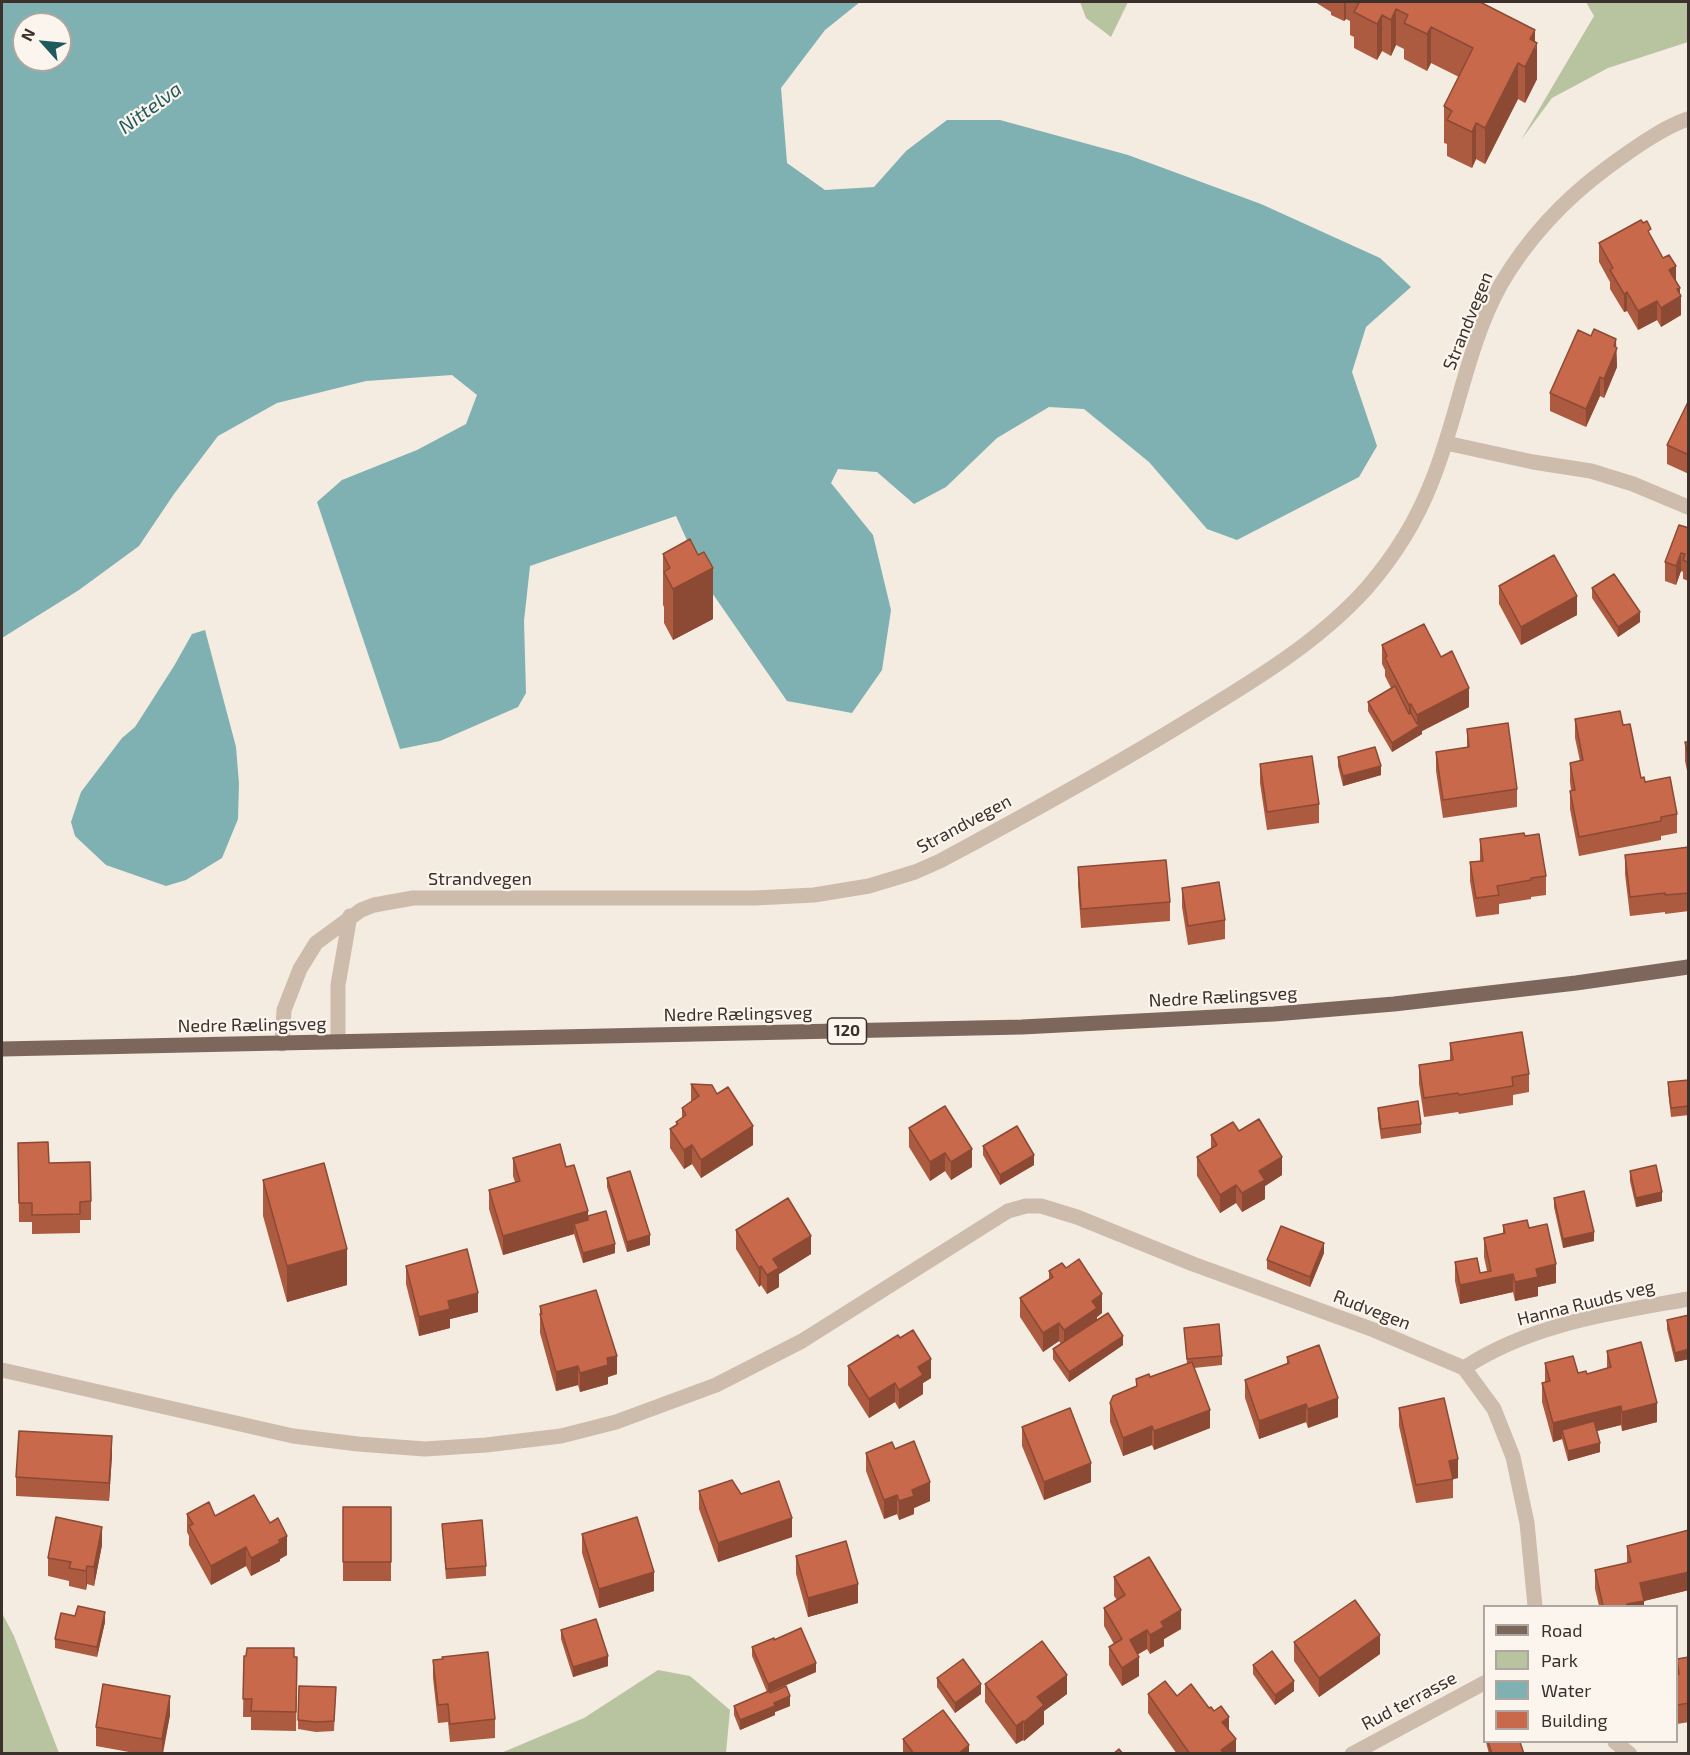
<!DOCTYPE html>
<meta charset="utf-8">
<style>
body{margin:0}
#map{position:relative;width:1690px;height:1755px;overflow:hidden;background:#f4ebe1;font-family:"Exo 2",sans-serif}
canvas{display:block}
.frame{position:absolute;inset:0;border:3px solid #3b302b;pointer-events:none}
.legend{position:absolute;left:1483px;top:1605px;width:195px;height:138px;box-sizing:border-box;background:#fbf5ee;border:2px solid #aea6a0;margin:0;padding:8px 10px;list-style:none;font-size:18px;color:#3b302b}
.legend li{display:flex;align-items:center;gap:12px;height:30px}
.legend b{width:30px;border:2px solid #aea6a0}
.north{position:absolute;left:12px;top:12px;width:60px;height:60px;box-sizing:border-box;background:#fbf5ee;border:2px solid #aea6a0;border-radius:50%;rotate:297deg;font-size:16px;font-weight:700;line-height:24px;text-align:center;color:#3b302b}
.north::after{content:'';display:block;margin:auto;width:21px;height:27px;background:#1f5a5e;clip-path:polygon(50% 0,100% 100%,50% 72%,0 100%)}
</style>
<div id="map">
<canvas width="1690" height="1755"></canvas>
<div class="frame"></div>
<ul class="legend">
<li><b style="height:8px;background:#7d675c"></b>Road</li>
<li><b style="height:16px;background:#b8c4a0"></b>Park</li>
<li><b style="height:16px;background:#7fb0b2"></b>Water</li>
<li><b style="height:16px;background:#c8694b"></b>Building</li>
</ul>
<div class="north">N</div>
</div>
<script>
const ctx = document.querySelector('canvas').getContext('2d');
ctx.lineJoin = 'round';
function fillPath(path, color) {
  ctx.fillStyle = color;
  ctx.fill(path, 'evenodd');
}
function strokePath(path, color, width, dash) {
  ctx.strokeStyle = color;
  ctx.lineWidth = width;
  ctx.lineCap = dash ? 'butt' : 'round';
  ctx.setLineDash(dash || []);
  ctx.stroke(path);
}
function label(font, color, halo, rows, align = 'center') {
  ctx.font = font + ' "Exo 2",sans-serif';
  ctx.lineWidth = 4.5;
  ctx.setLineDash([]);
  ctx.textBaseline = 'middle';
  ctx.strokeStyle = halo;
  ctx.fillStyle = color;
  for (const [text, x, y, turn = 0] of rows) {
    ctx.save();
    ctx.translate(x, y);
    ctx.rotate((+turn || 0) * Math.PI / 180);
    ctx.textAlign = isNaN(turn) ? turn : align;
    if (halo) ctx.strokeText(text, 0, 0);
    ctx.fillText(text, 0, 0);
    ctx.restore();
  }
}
fillPath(new Path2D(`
 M 1080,2 L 1128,2 L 1111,37 L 1086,18 Z
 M 1586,2 L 1688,2 L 1688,42 L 1608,68 L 1552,98 L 1521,140 L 1594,16 Z
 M 2,1613 L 14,1636 L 59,1753 L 2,1753 Z
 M 658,1670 L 690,1676 L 730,1710 L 726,1753 L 501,1753 L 584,1718 Z`), '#b8c4a0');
fillPath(new Path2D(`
 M 2,2 L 860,2 L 825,30 L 781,88 L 787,163 L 825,190 L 874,187 L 906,151 L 947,120 L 1000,120 L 1128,155 L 1261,204 L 1380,258 L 1411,287 L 1366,327 L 1352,372 L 1377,446 L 1359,477 L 1237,540 L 1207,529 L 1149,462 L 1084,409 L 1049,407 L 997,438 L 946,487 L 914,504 L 877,472 L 838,469 L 831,483 L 873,535 L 891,610 L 882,670 L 852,713 L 787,701 L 708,587 L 676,516 L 530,566 L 524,621 L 526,693 L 518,707 L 440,741 L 400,749 L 317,502 L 342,480 L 417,450 L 466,424 L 477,395 L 452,375 L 366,381 L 277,403 L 218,436 L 174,494 L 139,546 L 79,590 L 2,638 ZM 24,24 L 60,24 L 60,60 L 24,60 Z
 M 205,630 L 236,747 L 239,784 L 238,819 L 222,858 L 186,880 L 166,886 L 106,865 L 75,836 L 71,822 L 81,792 L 122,738 L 135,727 L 174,666 L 192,634 Z`), '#7fb0b2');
strokePath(new Path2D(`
 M 1446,443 L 1533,462 L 1591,471 L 1633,484 L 1688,507
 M 338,1042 L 338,985 L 350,916
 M 282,1044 L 284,1010 L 300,969 L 316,943 L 361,910 L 374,905 L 413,898 L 755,898 L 814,895 L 869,886 L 915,872 L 940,861 C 1026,815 1111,768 1194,717 C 1255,680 1318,642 1366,589 C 1393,558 1417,520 1432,481 C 1458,417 1467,345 1501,284 C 1528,238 1566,198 1608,167 C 1630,151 1663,127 1688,119
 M 1464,1368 C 1530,1324 1611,1313 1688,1299
 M 2,1370 L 293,1436 L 358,1444 L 425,1449 L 486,1445 L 561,1436 L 616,1422 L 716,1385 L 802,1341 L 1008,1211 L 1026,1206 L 1041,1206 L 1077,1217 L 1193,1264 L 1374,1330 L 1464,1368 L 1494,1409 L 1513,1457 L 1527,1523 L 1535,1606
 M 1615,1742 L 1630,1754
 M 1352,1754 L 1484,1683`), '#cdbbac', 15);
strokePath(new Path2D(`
 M 2,1049 L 1022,1027 L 1274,1014 L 1394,1004 L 1576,983 L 1688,967`), '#7d675c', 15);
fillPath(new Path2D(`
 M 1315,2 L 1480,2 L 1535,42 L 1537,79 L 1525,103 L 1518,99 L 1485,164 L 1476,159 L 1472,168 L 1447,156 L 1447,144 L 1444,143 L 1444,106 L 1459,77 L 1431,63 L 1427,71 L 1404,59 L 1404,49 L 1396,45 L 1391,56 L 1382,51 L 1377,60 L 1354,48 L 1354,37 L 1350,35 L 1350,21 L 1346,19 L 1344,21 L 1331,15 L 1331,12 Z
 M 1687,226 L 1689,226 L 1689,249 L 1687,245 Z
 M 1599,243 L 1676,281 L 1680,294 L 1681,315 L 1661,327 L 1657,320 L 1638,330 L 1627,311 L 1624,312 L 1610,289 L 1610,282 L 1599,262 Z
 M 1616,347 L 1617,367 L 1604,398 L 1600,396 L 1586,427 L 1550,411 L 1550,393 Z
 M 1689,400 L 1689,474 L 1667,464 L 1667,445 Z
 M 1689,528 L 1689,581 L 1683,579 L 1683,572 L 1681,571 L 1676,585 L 1665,581 L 1665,562 Z
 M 663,554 L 713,619 L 673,640 L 664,623 L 664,607 L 663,605 Z
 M 1499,586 L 1577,615 L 1521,645 L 1499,604 Z
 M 1592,588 L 1640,622 L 1618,637 L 1592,598 Z
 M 1382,645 L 1441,657 L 1469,707 L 1422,731 L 1422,734 L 1392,752 L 1368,711 L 1368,702 L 1391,688 L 1385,676 L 1385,670 L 1382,664 Z
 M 1575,719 L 1623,725 L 1641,778 L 1677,814 L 1677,833 L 1661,836 L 1661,840 L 1579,856 L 1570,809 L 1570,791 L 1571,790 L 1570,782 L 1570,763 L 1580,761 L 1575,738 Z
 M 1467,729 L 1517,789 L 1517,807 L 1443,818 L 1436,771 L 1436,752 L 1467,748 Z
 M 1685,742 L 1689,742 L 1689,780 L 1685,761 Z
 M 1338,757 L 1381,775 L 1343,786 L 1338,766 Z
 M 1260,764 L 1319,804 L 1319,823 L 1267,830 L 1260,783 Z
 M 1525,836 L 1546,876 L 1546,895 L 1531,897 L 1531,899 L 1499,904 L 1499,914 L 1476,917 L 1470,881 L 1470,862 L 1480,861 L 1480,839 Z
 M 1689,847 L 1689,911 L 1665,914 L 1665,912 L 1630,916 L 1625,874 L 1625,855 Z
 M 1078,867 L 1170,902 L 1170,921 L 1081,928 L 1078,885 Z
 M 1182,888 L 1225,920 L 1225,939 L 1188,945 L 1182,907 Z
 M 1450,1043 L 1529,1074 L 1529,1092 L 1513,1095 L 1513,1105 L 1459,1114 L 1458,1112 L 1424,1117 L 1419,1084 L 1419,1065 L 1450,1060 Z
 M 1689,1080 L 1689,1115 L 1671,1117 L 1668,1091 L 1668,1082 Z
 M 691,1084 L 753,1145 L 701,1178 L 692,1164 L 684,1169 L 670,1148 L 670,1129 L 676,1125 L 676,1122 L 682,1118 L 682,1108 L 691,1101 Z
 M 1378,1108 L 1421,1124 L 1421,1133 L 1381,1139 L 1378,1118 Z
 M 909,1128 L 972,1167 L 951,1180 L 945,1171 L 930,1181 L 909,1147 Z
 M 1239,1131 L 1282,1175 L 1265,1186 L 1265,1199 L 1242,1212 L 1236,1203 L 1220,1213 L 1197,1176 L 1197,1157 L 1211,1148 L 1211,1135 Z
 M 18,1143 L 49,1163 L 91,1201 L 91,1220 L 80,1220 L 80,1233 L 32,1234 L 32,1222 L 19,1222 Z
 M 983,1146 L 1034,1165 L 1000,1185 L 983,1155 Z
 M 513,1158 L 566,1167 L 588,1216 L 615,1253 L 583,1263 L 574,1234 L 503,1255 L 489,1209 L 489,1190 L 515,1182 L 513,1176 Z
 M 1630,1171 L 1662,1201 L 1636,1207 L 1630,1181 Z
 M 607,1178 L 650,1245 L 627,1252 L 607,1187 Z
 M 263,1180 L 347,1285 L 287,1302 L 263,1216 Z
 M 1687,1192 L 1689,1192 L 1689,1220 L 1687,1211 Z
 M 1554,1198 L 1594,1241 L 1563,1248 L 1554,1207 Z
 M 1503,1225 L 1529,1228 L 1556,1283 L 1538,1287 L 1538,1296 L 1515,1301 L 1513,1292 L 1460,1304 L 1455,1281 L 1455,1262 L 1480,1273 L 1487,1271 L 1484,1257 L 1484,1238 L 1503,1234 Z
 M 736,1230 L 811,1254 L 779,1274 L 779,1287 L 767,1294 L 761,1285 L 759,1287 L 736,1249 Z
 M 1324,1253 L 1310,1287 L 1267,1269 L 1267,1260 Z
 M 406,1266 L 478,1312 L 450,1319 L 450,1328 L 419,1336 L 406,1284 Z
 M 1066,1268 L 1102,1313 L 1097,1317 L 1097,1320 L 1123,1345 L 1069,1382 L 1053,1359 L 1053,1349 L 1061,1344 L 1059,1341 L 1043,1352 L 1020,1317 L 1020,1298 L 1049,1279 L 1049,1271 Z
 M 540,1306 L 617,1374 L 608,1377 L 608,1384 L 580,1392 L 578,1385 L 556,1391 L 540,1333 Z
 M 1689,1315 L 1689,1359 L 1675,1362 L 1667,1329 L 1667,1320 Z
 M 1184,1328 L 1222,1356 L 1222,1365 L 1194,1368 L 1210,1428 L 1154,1450 L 1152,1445 L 1123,1456 L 1110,1422 L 1110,1403 L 1136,1387 L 1136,1379 L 1150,1377 L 1187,1364 Z
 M 1607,1351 L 1657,1422 L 1622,1431 L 1621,1425 L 1597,1431 L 1600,1452 L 1568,1461 L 1562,1439 L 1553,1442 L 1542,1402 L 1542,1383 L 1545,1382 L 1545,1363 L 1578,1373 L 1587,1374 L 1607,1368 Z
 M 1287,1357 L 1338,1417 L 1308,1428 L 1306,1422 L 1259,1439 L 1245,1398 L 1245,1380 L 1287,1364 Z
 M 848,1366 L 931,1378 L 923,1383 L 923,1394 L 899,1409 L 895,1402 L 869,1418 L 848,1385 Z
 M 1399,1408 L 1458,1478 L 1453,1479 L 1453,1498 L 1416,1503 L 1399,1426 Z
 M 1022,1427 L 1091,1482 L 1044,1500 L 1022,1446 Z
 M 895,1449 L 930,1501 L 914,1508 L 914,1514 L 899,1520 L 897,1514 L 884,1519 L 866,1471 L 866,1453 Z
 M 112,1455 L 109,1501 L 16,1496 L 16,1477 Z
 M 699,1491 L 741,1494 L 792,1537 L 718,1562 L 699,1509 Z
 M 343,1507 L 391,1507 L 391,1581 L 343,1581 Z
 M 187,1514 L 215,1516 L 287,1555 L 280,1559 L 280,1561 L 251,1576 L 246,1566 L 211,1585 L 189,1545 L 189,1536 L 187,1532 Z
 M 442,1524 L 486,1566 L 486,1576 L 446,1579 Z
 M 1689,1530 L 1689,1590 L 1644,1601 L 1644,1606 L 1599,1606 L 1595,1589 L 1595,1570 L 1627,1563 L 1627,1546 Z
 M 582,1534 L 654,1591 L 599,1608 L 582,1553 Z
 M 102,1545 L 94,1586 L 87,1584 L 86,1590 L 69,1586 L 69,1581 L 48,1576 L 48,1558 Z
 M 796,1556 L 858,1603 L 808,1617 L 796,1574 Z
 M 1114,1577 L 1181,1629 L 1164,1639 L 1164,1646 L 1150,1654 L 1147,1649 L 1138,1654 L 1139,1676 L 1122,1686 L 1109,1665 L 1109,1647 L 1114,1644 L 1104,1626 L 1104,1608 L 1117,1600 L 1114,1596 Z
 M 105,1622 L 97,1657 L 55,1648 L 55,1639 Z
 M 561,1630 L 608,1666 L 573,1677 L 561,1639 Z
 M 774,1640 L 816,1672 L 770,1692 L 790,1706 L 775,1712 L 775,1715 L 740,1730 L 734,1715 L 734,1706 L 767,1692 L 752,1656 L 752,1647 Z
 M 1294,1642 L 1380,1654 L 1319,1697 L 1294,1661 Z
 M 244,1656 L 294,1657 L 297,1676 L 296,1731 L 251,1730 L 251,1717 L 243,1717 Z
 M 1689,1657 L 1689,1722 L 1677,1724 L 1677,1659 Z
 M 433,1660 L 495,1719 L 495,1738 L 450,1742 L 448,1722 L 438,1723 L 433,1678 Z
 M 1253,1665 L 1294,1691 L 1275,1705 L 1253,1674 Z
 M 937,1678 L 981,1694 L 955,1713 L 937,1687 Z
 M 985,1684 L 1067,1694 L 1044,1711 L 1044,1724 L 1024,1741 L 1023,1740 L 1016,1744 L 985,1702 Z
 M 336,1687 L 334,1731 L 316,1732 L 298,1729 L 298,1720 Z
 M 1148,1694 L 1177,1696 L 1209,1708 L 1229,1730 L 1236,1754 L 1177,1754 L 1148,1713 Z
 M 170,1715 L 163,1754 L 140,1754 L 96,1746 L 96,1727 Z
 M 903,1739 L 969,1754 L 903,1754 Z
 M 1486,1742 L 1520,1742 L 1524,1754 L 1489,1754 Z`), '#ac5a40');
fillPath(new Path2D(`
 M 1344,2 L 1346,2 L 1346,19 L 1344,21 Z
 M 1396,9 L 1396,45 L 1391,56 L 1391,20 Z
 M 1382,15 L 1382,51 L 1377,60 L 1377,24 Z
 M 1431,27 L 1431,63 L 1427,71 L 1427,34 Z
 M 1535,30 L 1535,49 L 1537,43 L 1537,79 L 1525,103 L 1525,67 L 1530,39 Z
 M 1518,63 L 1518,99 L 1485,164 L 1485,128 Z
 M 1476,123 L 1476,159 L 1472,168 L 1472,132 Z
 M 1676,266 L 1676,285 L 1669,270 Z
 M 1680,288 L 1680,297 L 1681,296 L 1681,315 L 1661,327 L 1661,308 L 1677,289 Z
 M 1627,292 L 1627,311 L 1624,312 L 1624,294 Z
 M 1657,301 L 1657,320 L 1638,330 L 1638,311 Z
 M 1616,339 L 1617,367 L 1604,398 L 1604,379 Z
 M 1600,377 L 1600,396 L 1586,427 L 1586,409 Z
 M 1681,553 L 1681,571 L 1676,585 L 1676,566 Z
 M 713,568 L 713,619 L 673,640 L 673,589 Z
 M 1577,596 L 1577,615 L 1521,645 L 1521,627 Z
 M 1640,612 L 1640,622 L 1618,637 L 1618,627 Z
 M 1469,688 L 1469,707 L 1422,731 L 1422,734 L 1392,752 L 1392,743 L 1417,727 L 1417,715 Z
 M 1411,704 L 1411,723 L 1409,724 L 1409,705 Z
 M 1381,766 L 1381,775 L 1343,786 L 1343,776 Z
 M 753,1126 L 753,1145 L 701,1178 L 701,1160 Z
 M 692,1145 L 692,1164 L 684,1169 L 684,1150 Z
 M 972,1149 L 972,1167 L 951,1180 L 951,1162 Z
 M 945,1153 L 945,1171 L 930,1181 L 930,1162 Z
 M 1034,1155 L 1034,1165 L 1000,1185 L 1000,1175 Z
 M 1282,1157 L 1282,1175 L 1265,1186 L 1265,1199 L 1242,1212 L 1242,1193 L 1259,1171 Z
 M 1236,1185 L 1236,1203 L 1220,1213 L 1220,1195 Z
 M 1662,1192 L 1662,1201 L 1636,1207 L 1636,1198 Z
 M 588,1211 L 588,1229 L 574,1224 L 574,1234 L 503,1255 L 503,1236 Z
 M 1594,1232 L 1594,1241 L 1563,1248 L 1563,1239 Z
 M 650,1235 L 650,1245 L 627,1252 L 627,1242 Z
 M 811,1236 L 811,1254 L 779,1274 L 779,1287 L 767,1294 L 767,1275 L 773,1259 Z
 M 1324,1243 L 1324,1253 L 1310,1287 L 1310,1277 Z
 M 615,1244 L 615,1253 L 583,1263 L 583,1253 Z
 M 347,1249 L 347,1285 L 287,1302 L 287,1266 Z
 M 1556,1264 L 1556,1283 L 1538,1287 L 1538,1296 L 1515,1301 L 1515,1282 L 1536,1269 Z
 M 761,1266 L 761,1285 L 759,1287 L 759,1268 Z
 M 1513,1274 L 1513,1292 L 1460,1304 L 1460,1285 Z
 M 478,1293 L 478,1312 L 450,1319 L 450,1328 L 419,1336 L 419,1317 L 448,1301 Z
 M 1102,1294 L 1102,1313 L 1097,1317 L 1097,1327 L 1064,1349 L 1064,1330 L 1092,1301 Z
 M 1059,1323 L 1059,1341 L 1043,1352 L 1043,1333 Z
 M 1123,1336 L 1123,1345 L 1069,1382 L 1069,1372 Z
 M 1689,1349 L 1689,1359 L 1675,1362 L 1675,1353 Z
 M 617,1356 L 617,1374 L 608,1377 L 608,1384 L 580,1392 L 580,1373 L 607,1358 Z
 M 931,1359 L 931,1378 L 923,1383 L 923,1394 L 899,1409 L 899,1390 L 918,1367 Z
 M 578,1366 L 578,1385 L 556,1391 L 556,1372 Z
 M 895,1383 L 895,1402 L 869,1418 L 869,1399 Z
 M 1338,1398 L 1338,1417 L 1308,1428 L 1308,1409 Z
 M 1657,1403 L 1657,1422 L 1622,1431 L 1622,1412 Z
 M 1306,1404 L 1306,1422 L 1259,1439 L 1259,1421 Z
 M 1621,1406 L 1621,1425 L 1565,1439 L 1562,1430 L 1562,1439 L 1553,1442 L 1553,1423 Z
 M 1210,1410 L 1210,1428 L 1154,1450 L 1154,1431 Z
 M 1152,1426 L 1152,1445 L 1123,1456 L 1123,1438 Z
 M 112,1436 L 112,1455 L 109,1501 L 109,1483 Z
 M 1600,1443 L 1600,1452 L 1568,1461 L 1568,1451 Z
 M 1458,1459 L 1458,1478 L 1449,1480 L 1449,1461 Z
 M 1091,1463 L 1091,1482 L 1044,1500 L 1044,1482 Z
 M 930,1482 L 930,1501 L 914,1508 L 914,1514 L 899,1520 L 899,1501 L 912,1490 Z
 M 897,1495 L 897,1514 L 884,1519 L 884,1500 Z
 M 792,1518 L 792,1537 L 718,1562 L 718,1543 Z
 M 102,1527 L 102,1545 L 94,1586 L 94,1567 Z
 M 287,1536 L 287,1555 L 280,1559 L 280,1561 L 251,1576 L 251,1558 Z
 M 246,1547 L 246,1566 L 211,1585 L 211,1566 Z
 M 87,1566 L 87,1584 L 86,1590 L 86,1571 Z
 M 654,1572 L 654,1591 L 599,1608 L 599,1589 Z
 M 1689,1572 L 1689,1590 L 1644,1601 L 1644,1606 L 1627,1606 L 1627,1604 L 1640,1583 Z
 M 858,1584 L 858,1603 L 808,1617 L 808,1598 Z
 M 1181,1610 L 1181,1629 L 1164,1639 L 1164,1646 L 1150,1654 L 1150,1635 L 1161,1622 Z
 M 105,1612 L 105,1622 L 97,1657 L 97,1647 Z
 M 1147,1630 L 1147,1649 L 1130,1659 L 1130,1640 Z
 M 1380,1635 L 1380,1654 L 1319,1697 L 1319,1678 Z
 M 608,1656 L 608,1666 L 573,1677 L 573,1667 Z
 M 1139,1657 L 1139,1676 L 1122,1686 L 1122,1668 Z
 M 816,1663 L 816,1672 L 768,1693 L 768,1684 Z
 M 1067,1675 L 1067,1694 L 1044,1711 L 1044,1724 L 1024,1741 L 1024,1722 L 1037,1697 Z
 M 1294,1681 L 1294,1691 L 1275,1705 L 1275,1695 Z
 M 981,1684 L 981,1694 L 955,1713 L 955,1703 Z
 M 170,1696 L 170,1715 L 162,1754 L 162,1739 Z
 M 790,1696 L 790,1706 L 775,1712 L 775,1715 L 740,1730 L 740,1720 L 774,1703 Z
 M 1229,1717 L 1229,1736 L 1222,1722 Z
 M 1023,1721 L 1023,1740 L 1016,1744 L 1016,1726 Z
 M 1236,1739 L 1236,1754 L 1221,1754 L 1221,1750 Z
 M 969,1745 L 969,1754 L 959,1754 L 959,1753 Z`), '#8c4a34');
const building = new Path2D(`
 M 1356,2 L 1480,2 L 1535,30 L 1530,39 L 1537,43 L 1525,67 L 1518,63 L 1485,128 L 1476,123 L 1472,132 L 1447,120 L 1452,111 L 1444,106 L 1473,48 L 1431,27 L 1427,34 L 1404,23 L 1408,15 L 1396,9 L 1391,20 L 1382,15 L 1377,24 L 1354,12 L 1359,3 Z
 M 1641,220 L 1643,223 L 1647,221 L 1651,229 L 1648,231 L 1663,258 L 1669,255 L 1676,266 L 1669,270 L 1680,288 L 1677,289 L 1681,296 L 1661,308 L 1657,301 L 1638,311 L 1627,292 L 1624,294 L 1610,270 L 1613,268 L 1599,243 Z
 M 1594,329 L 1616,339 L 1614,346 L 1617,348 L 1604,379 L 1600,377 L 1586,409 L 1550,393 L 1578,330 L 1591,336 Z
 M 1689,400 L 1689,455 L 1667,445 Z
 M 1679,525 L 1689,528 L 1689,563 L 1683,560 L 1685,554 L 1681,553 L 1676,566 L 1665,562 Z
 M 690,539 L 698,555 L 704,552 L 713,568 L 673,589 L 664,572 L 670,568 L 663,554 Z
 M 1554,555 L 1577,596 L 1521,627 L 1499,586 Z
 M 1614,574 L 1640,612 L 1618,627 L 1592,588 Z
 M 1424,624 L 1441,657 L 1452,651 L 1469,688 L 1417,715 L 1411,704 L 1409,705 L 1385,658 L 1387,656 L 1382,645 Z
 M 1395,686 L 1409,714 L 1411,713 L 1417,724 L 1422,724 L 1392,743 L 1368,702 Z
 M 1620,711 L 1623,725 L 1630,724 L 1641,778 L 1644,777 L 1645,782 L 1670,777 L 1677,814 L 1661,817 L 1661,821 L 1579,837 L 1570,791 L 1575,790 L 1570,763 L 1583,760 L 1575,719 Z
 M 1508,723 L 1517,789 L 1443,800 L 1436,752 L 1469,747 L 1467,729 Z
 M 1685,742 L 1689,742 L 1689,761 Z
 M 1375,747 L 1381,766 L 1343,776 L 1338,757 Z
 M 1312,756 L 1319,804 L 1267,812 L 1260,764 Z
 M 1524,833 L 1525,836 L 1539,834 L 1546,876 L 1531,878 L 1531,880 L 1497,886 L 1499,895 L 1476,898 L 1470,862 L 1483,861 L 1480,839 Z
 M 1689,847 L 1689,893 L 1665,895 L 1665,893 L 1630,897 L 1625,855 Z
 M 1166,860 L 1170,902 L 1081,909 L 1078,867 Z
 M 1219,882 L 1225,920 L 1188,926 L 1182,888 Z
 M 1522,1032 L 1529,1074 L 1512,1077 L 1513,1086 L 1459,1095 L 1458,1093 L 1424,1098 L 1419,1065 L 1453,1060 L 1450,1043 Z
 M 1689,1080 L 1689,1106 L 1671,1108 L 1668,1082 Z
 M 691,1084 L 712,1085 L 717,1094 L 728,1087 L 753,1126 L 701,1160 L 692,1145 L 684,1150 L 670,1129 L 678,1124 L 676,1122 L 686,1115 L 682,1108 L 699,1096 Z
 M 1418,1101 L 1421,1124 L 1381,1129 L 1378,1108 Z
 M 945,1106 L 972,1149 L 951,1162 L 945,1153 L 930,1162 L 909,1128 Z
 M 1259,1119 L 1282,1157 L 1259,1171 L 1265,1180 L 1242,1193 L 1236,1185 L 1220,1195 L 1197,1157 L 1217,1145 L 1211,1135 L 1233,1122 L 1239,1131 Z
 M 1017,1126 L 1034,1155 L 1000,1175 L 983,1146 Z
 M 48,1142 L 49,1163 L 90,1162 L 91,1201 L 80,1202 L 80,1214 L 32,1215 L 32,1203 L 19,1203 L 18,1143 Z
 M 560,1144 L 566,1167 L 574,1165 L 588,1211 L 503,1236 L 489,1190 L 520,1181 L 513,1158 Z
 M 324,1163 L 347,1249 L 287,1266 L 263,1180 Z
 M 1656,1165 L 1662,1192 L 1636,1198 L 1630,1171 Z
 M 630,1171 L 650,1235 L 627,1242 L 607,1178 Z
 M 1584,1191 L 1594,1232 L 1563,1239 L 1554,1198 Z
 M 788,1198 L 811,1236 L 773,1259 L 779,1268 L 767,1275 L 761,1266 L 759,1268 L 736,1230 Z
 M 606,1211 L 615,1244 L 583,1253 L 574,1224 L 588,1220 L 588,1216 Z
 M 1527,1220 L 1529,1228 L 1547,1224 L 1556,1264 L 1536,1269 L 1538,1277 L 1515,1282 L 1513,1274 L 1460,1285 L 1455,1262 L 1477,1258 L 1480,1273 L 1491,1271 L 1484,1238 L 1505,1233 L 1503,1225 Z
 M 1281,1226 L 1324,1243 L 1310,1277 L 1267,1260 Z
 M 467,1249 L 478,1293 L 448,1301 L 450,1309 L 419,1317 L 406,1266 Z
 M 1079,1259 L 1102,1294 L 1092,1301 L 1097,1308 L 1064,1330 L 1059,1323 L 1043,1333 L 1020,1298 L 1053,1277 L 1049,1271 L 1062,1263 L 1066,1268 Z
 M 596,1290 L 617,1356 L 607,1358 L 608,1365 L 580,1373 L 578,1366 L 556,1372 L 540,1314 L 542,1314 L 540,1306 Z
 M 1108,1313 L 1123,1336 L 1069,1372 L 1053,1349 Z
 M 1689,1315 L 1689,1349 L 1675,1353 L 1667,1320 Z
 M 1219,1324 L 1222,1356 L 1187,1359 L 1184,1328 Z
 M 913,1330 L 931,1359 L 918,1367 L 923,1375 L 899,1390 L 895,1383 L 869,1399 L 848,1366 L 898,1335 L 900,1338 Z
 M 1641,1342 L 1657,1403 L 1622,1412 L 1621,1406 L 1553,1423 L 1542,1383 L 1550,1381 L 1545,1363 L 1573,1356 L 1578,1373 L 1586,1371 L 1587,1374 L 1611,1367 L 1607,1351 Z
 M 1319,1345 L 1338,1398 L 1308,1409 L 1306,1404 L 1259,1421 L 1245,1380 L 1289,1363 L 1287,1357 Z
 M 1192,1362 L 1210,1410 L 1154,1431 L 1152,1426 L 1123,1438 L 1110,1403 L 1113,1396 L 1137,1386 L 1136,1379 L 1149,1374 L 1150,1377 Z
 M 1444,1398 L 1458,1459 L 1449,1461 L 1453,1479 L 1416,1485 L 1399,1408 Z
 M 1070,1408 L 1091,1463 L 1044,1482 L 1022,1427 Z
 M 1594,1421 L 1600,1443 L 1568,1451 L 1562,1430 Z
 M 19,1431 L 112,1436 L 109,1483 L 16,1477 Z
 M 914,1441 L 930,1482 L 912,1490 L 914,1496 L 899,1501 L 897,1495 L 884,1500 L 866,1453 L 892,1442 L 895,1449 Z
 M 732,1480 L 741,1494 L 779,1481 L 792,1518 L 718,1543 L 699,1491 Z
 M 254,1495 L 270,1523 L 278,1518 L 287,1536 L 279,1540 L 280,1543 L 251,1558 L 246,1547 L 211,1566 L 189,1526 L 193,1524 L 187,1514 L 209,1502 L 215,1516 Z
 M 343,1507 L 391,1507 L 391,1562 L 343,1562 Z
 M 56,1517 L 102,1527 L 94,1567 L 87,1566 L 86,1571 L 69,1568 L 71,1562 L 48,1558 Z
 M 637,1517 L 654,1572 L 599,1589 L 582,1534 Z
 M 482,1520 L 486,1566 L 446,1569 L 442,1524 Z
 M 1689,1530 L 1689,1572 L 1640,1583 L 1644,1601 L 1627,1604 L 1627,1606 L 1603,1606 L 1595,1570 L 1631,1562 L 1627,1546 Z
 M 846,1541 L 858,1584 L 808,1598 L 796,1556 Z
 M 1149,1557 L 1181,1610 L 1161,1622 L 1164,1627 L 1150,1635 L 1147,1630 L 1130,1640 L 1139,1657 L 1122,1668 L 1109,1647 L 1122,1639 L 1104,1608 L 1125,1595 L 1114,1577 Z
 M 1355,1600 L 1380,1635 L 1319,1678 L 1294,1642 Z
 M 78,1606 L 105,1612 L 97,1647 L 55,1639 L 61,1613 L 75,1616 Z
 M 596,1619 L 608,1656 L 573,1667 L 561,1630 Z
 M 801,1628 L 816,1663 L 768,1684 L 752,1647 L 774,1638 L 774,1640 Z
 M 1042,1641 L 1067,1675 L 1037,1697 L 1044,1705 L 1024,1722 L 1023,1721 L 1016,1726 L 985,1684 Z
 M 247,1648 L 294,1648 L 294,1657 L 297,1657 L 296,1712 L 251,1711 L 252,1699 L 243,1699 L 244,1656 L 246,1656 Z
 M 1272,1651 L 1294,1681 L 1275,1695 L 1253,1665 Z
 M 488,1652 L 495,1719 L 450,1724 L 448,1704 L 438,1705 L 433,1660 L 443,1659 L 442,1657 Z
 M 1689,1657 L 1689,1703 L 1677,1705 L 1677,1675 L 1679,1674 L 1677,1659 Z
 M 963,1659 L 981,1684 L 955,1703 L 937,1678 Z
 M 1165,1681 L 1177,1696 L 1191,1684 L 1209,1708 L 1211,1707 L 1214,1711 L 1221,1706 L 1229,1717 L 1222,1722 L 1236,1739 L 1221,1750 L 1224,1754 L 1190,1754 L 1148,1694 Z
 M 103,1684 L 170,1696 L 162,1739 L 96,1727 Z
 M 299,1686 L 336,1687 L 334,1721 L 316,1722 L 298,1720 Z
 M 786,1686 L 790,1696 L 774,1703 L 775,1706 L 740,1720 L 734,1706 L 769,1691 L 770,1693 Z
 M 943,1710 L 969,1745 L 959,1753 L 959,1754 L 914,1754 L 903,1739 Z
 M 1488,1742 L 1520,1742 L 1524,1754 L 1492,1754 Z
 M 1119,1749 L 1123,1754 L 1113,1754 Z`);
fillPath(building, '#c8694b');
strokePath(building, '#8c4a34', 1.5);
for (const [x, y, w] of [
 [847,1031,39]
]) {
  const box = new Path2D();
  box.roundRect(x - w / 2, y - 13, w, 26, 4.5);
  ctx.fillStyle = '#fbf5ee';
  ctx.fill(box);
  strokePath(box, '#3b302b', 1.5);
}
label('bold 16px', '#3b302b', null, [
 ["120",847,1031]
]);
label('18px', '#3b302b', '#fbf5ee', [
 ["Strandvegen",1468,321,-68],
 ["Strandvegen",964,824,-28],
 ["Strandvegen",480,879],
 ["Nedre Rælingsveg",1223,997,-3],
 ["Nedre Rælingsveg",738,1014,-1],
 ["Nedre Rælingsveg",252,1025,-1],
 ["Hanna Ruuds veg",1586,1303,-14],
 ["Rudvegen",1372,1310,21],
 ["Rud terrasse",1409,1701,-28]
]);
label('italic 20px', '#1f5a5e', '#fbf5ee', [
 ["Nittelva",150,108,-36]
]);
</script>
